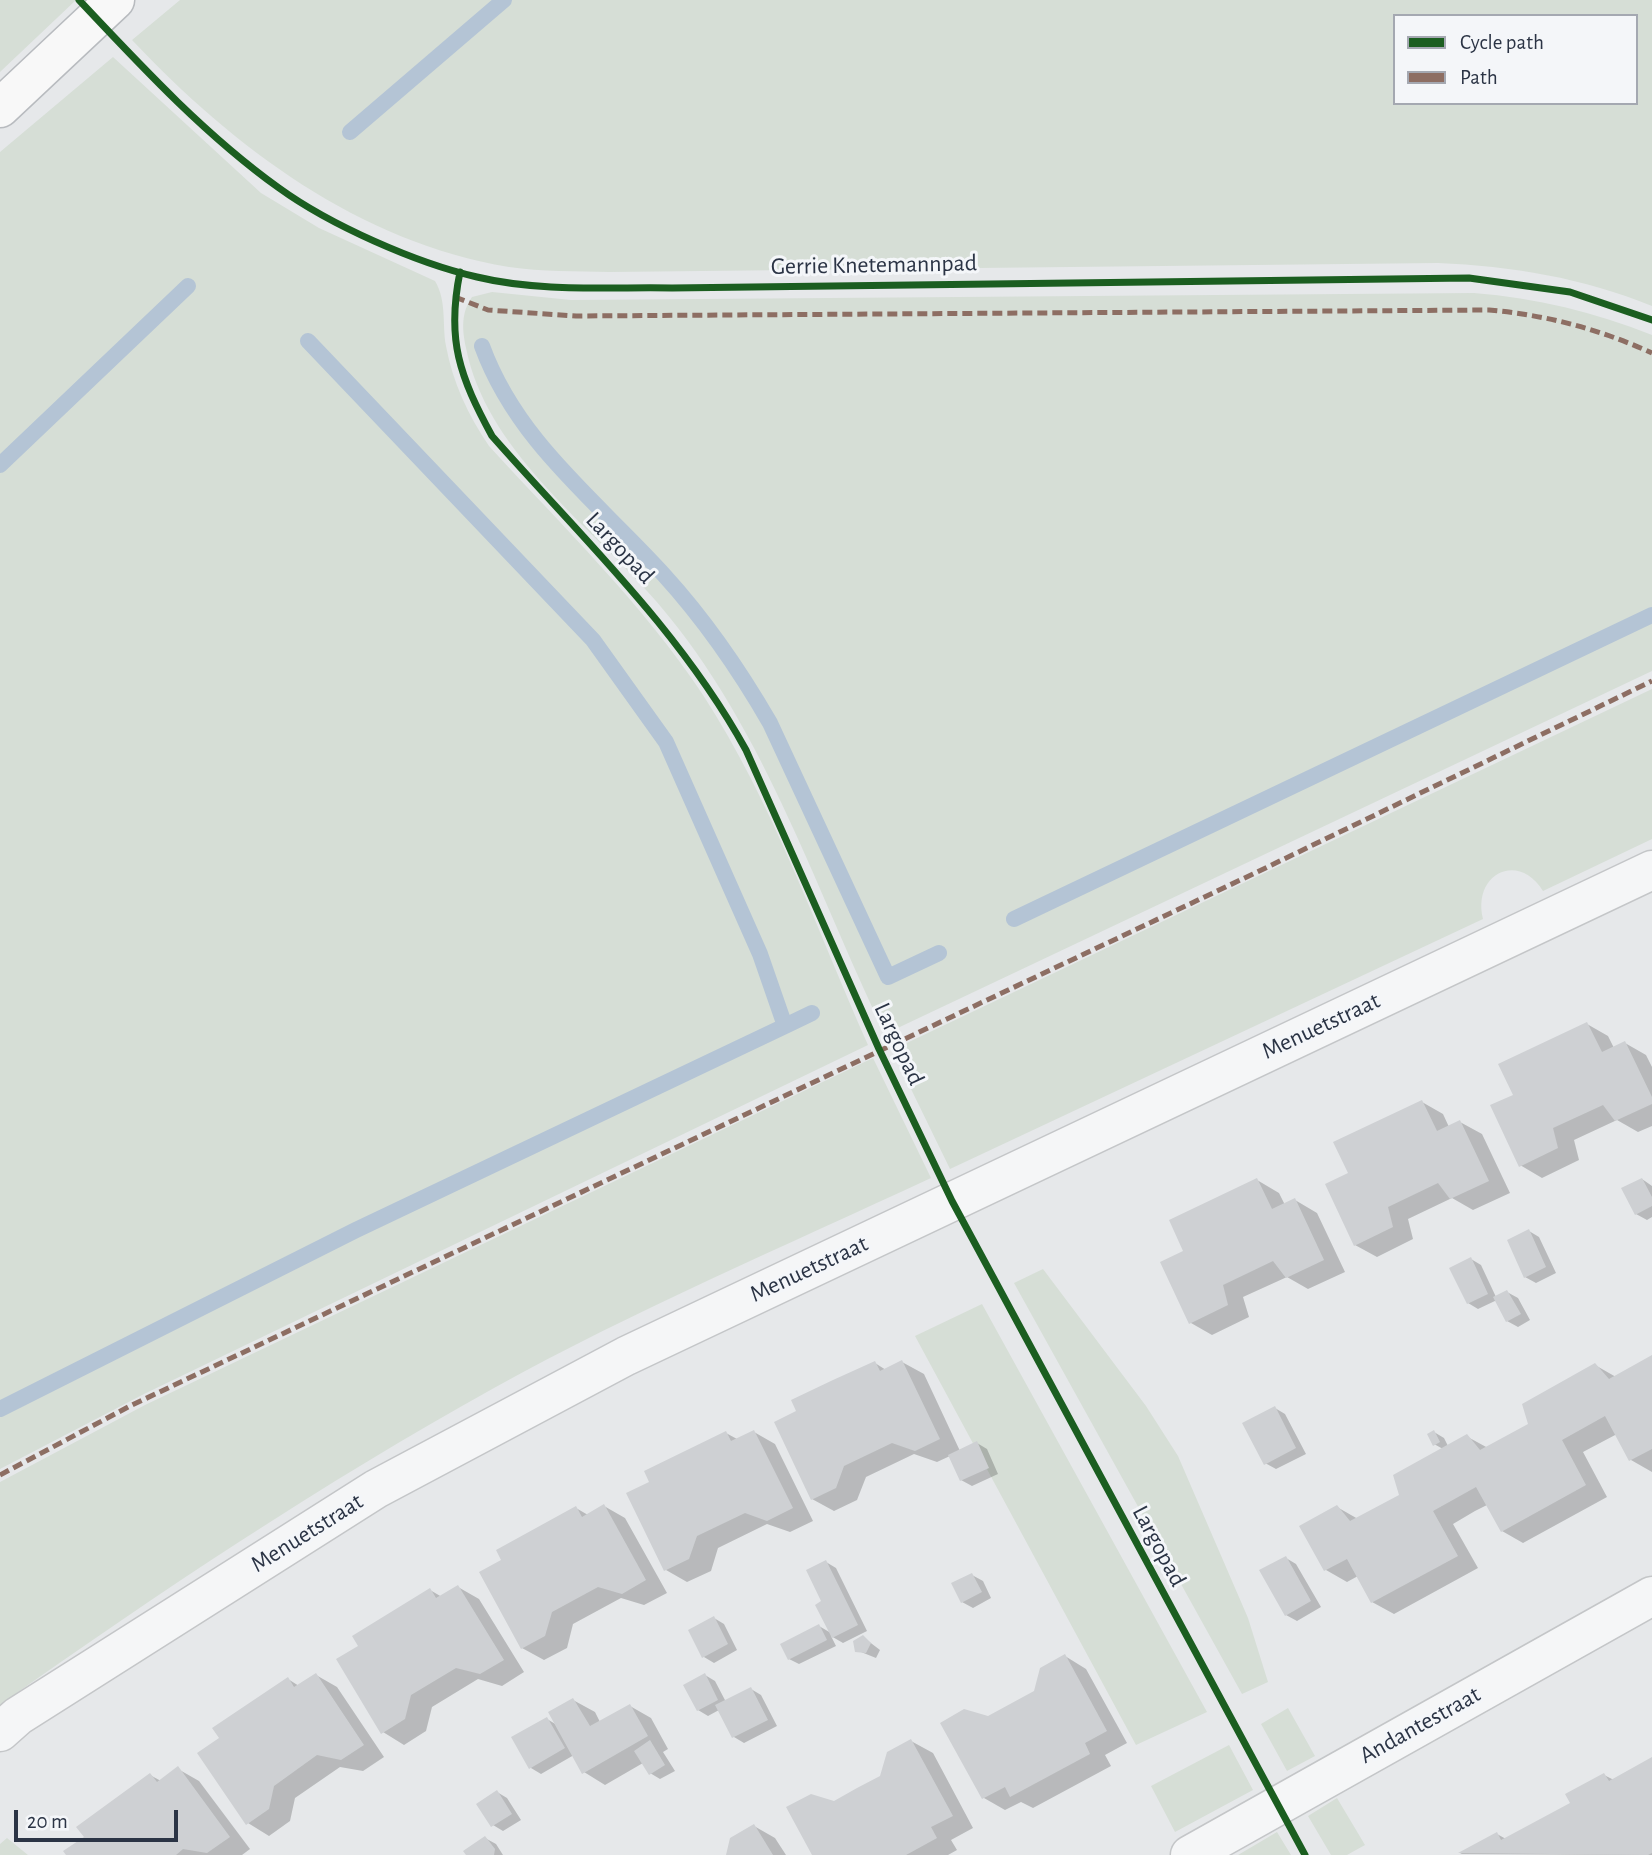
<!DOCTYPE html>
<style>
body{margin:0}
#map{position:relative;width:1652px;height:1855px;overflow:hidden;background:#e6e8ea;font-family:"Alegreya Sans",sans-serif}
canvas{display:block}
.legend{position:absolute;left:1393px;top:14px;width:245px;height:91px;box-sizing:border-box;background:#f4f6f9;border:2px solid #a4a8b1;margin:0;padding:9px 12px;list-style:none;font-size:21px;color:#2b3445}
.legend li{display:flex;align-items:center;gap:14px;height:35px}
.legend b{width:35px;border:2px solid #a4a8b1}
.scale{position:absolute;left:14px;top:1810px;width:164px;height:32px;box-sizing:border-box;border:4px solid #2b3445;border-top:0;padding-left:9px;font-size:21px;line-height:24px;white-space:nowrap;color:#2b3445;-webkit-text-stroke:5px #f4f6f9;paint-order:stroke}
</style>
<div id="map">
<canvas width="1652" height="1855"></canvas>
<ul class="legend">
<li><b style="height:9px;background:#1b5e20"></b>Cycle path</li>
<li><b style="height:9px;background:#8d6e63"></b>Path</li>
</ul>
<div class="scale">20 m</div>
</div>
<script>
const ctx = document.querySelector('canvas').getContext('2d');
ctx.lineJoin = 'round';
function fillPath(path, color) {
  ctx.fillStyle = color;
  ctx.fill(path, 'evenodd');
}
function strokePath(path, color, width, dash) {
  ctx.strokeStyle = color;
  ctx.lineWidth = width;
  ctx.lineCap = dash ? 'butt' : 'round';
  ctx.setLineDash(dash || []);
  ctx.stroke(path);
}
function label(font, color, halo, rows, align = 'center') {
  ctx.font = font + ' "Alegreya Sans",sans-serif';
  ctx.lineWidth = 6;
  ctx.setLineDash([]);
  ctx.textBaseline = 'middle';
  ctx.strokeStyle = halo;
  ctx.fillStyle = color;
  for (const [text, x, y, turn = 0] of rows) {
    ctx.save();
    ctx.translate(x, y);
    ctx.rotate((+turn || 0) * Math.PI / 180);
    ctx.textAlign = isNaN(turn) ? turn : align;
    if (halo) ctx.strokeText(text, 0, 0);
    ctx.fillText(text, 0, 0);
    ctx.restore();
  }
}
fillPath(new Path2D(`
 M 0,0 L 76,0 L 0,72 Z
 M 180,0 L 1652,0 L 1652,306 C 1584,278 1511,266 1438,263 L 610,272 C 576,271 542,272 509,267 C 359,242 234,148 132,40 ZM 1395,16 L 1636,16 L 1636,103 L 1395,103 Z
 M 113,57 L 261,193 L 319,228 L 435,281 C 447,301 442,324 446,346 C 453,383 468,415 489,446 C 562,526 643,604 703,695 C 773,803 816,928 868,1045 L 144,1394 L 0,1469 L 0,152 Z
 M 492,292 L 571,300 L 1474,293 C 1537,298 1594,312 1652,335 L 1652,671 L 885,1034 C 813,885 761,716 647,591 C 582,519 486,448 466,348 C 462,329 461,313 472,297 Z
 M 1652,689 L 1652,839 L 1543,891 C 1519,851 1472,873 1483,919 L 950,1169 L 892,1050 Z
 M 873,1058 L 931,1178 C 785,1246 635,1310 494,1388 C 323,1483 159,1592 0,1705 L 0,1482 L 145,1405 Z
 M 1043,1269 L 1146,1406 L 1178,1456 L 1248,1618 L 1268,1682 L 1242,1694 L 1014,1283 Z
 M 982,1304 L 1207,1712 L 1136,1745 L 915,1336 Z
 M 1288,1708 L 1315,1756 L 1287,1771 L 1261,1724 Z
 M 1229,1745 L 1253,1790 L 1175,1832 L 1151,1786 Z
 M 1337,1798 L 1365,1845 L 1347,1855 L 1331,1855 L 1308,1816 Z
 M 1277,1832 L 1291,1855 L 1238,1855 Z
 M 7,1838 L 28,1855 L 0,1855 L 0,1844 Z`), '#d6ded6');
fillPath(new Path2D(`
 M 1587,1024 L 1608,1036 L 1614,1048 L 1625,1043 L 1646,1055 L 1652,1067 L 1652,1126 L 1638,1132 L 1617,1120 L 1574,1140 L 1579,1160 L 1542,1178 L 1520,1165 L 1516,1095 Z
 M 1422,1102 L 1443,1114 L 1449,1127 L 1460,1122 L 1482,1134 L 1510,1193 L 1473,1210 L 1452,1198 L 1408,1219 L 1413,1239 L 1377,1257 L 1355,1245 L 1351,1174 Z
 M 1642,1179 L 1652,1186 L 1652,1217 L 1647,1220 L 1636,1214 Z
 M 1257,1180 L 1279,1193 L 1285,1205 L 1295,1200 L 1317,1213 L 1345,1272 L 1308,1289 L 1287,1277 L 1243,1297 L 1249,1317 L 1212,1335 L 1191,1323 L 1185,1252 Z
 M 1529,1231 L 1539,1237 L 1556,1273 L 1536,1283 L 1525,1277 Z
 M 1471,1259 L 1481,1265 L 1496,1297 L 1507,1292 L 1518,1298 L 1530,1320 L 1518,1327 L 1507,1321 L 1497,1300 L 1478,1309 L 1468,1303 Z
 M 1652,1357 L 1652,1472 L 1631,1460 L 1617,1434 L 1583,1452 L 1607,1497 L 1523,1543 L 1502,1531 L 1487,1505 L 1475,1511 L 1453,1524 L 1478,1568 L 1394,1614 L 1372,1602 L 1358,1576 L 1347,1582 L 1326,1570 L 1337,1507 L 1358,1519 L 1401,1496 L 1443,1449 L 1434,1444 L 1434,1432 L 1444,1438 L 1448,1446 L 1466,1436 L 1488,1448 L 1531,1424 L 1595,1365 L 1616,1377 Z
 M 902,1362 L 924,1374 L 960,1451 L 977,1443 L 987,1449 L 998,1474 L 972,1486 L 961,1480 L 950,1456 L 937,1462 L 914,1454 L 866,1477 L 857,1500 L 834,1511 L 812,1499 L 799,1412 L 875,1363 L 886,1370 Z
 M 1275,1408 L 1285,1414 L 1306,1454 L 1276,1469 L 1265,1463 Z
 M 754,1432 L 775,1444 L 813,1521 L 790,1532 L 767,1524 L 718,1548 L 711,1571 L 687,1582 L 666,1570 L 726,1433 L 737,1439 Z
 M 604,1506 L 625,1518 L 667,1593 L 644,1605 L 621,1598 L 573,1624 L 567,1648 L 544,1660 L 522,1648 L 504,1561 L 576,1508 L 588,1515 Z
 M 1286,1558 L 1296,1564 L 1321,1607 L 1297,1621 L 1286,1615 Z
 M 826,1562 L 836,1568 L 867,1631 L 843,1643 L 831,1636 L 836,1646 L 799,1664 L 789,1659 L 819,1626 L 831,1633 Z
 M 972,1575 L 983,1581 L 991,1598 L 973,1608 L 962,1602 Z
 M 458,1587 L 479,1599 L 524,1672 L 502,1686 L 478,1679 L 432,1707 L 426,1731 L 404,1745 L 383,1732 L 430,1590 L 442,1597 Z
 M 714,1618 L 724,1624 L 737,1650 L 714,1663 L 704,1657 Z
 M 863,1637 L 880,1650 L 876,1658 L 856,1650 Z
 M 1065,1656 L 1086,1669 L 1127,1743 L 1105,1755 L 1111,1766 L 1033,1808 L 1021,1802 L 1005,1810 L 984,1798 L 988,1718 L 1035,1692 Z
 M 316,1675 L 337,1687 L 384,1757 L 363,1771 L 340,1767 L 295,1798 L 290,1821 L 269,1836 L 248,1823 L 288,1679 L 299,1686 Z
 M 705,1675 L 715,1681 L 726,1702 L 751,1689 L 761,1695 L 777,1726 L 744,1743 L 734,1737 L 719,1710 L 708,1716 L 698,1710 Z
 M 573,1700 L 595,1712 L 600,1722 L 630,1706 L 651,1718 L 668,1749 L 663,1752 L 675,1771 L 660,1779 L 650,1773 L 643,1763 L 605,1785 L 584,1772 L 574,1755 L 541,1774 L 531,1768 L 547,1719 L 557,1725 Z
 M 911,1741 L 933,1753 L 973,1828 L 951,1840 L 957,1850 L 948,1855 L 814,1855 L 834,1803 L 882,1777 Z
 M 1652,1760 L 1652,1855 L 1460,1854 L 1497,1834 L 1506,1839 L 1573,1804 L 1604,1775 L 1614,1780 Z
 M 178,1769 L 199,1781 L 250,1849 L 242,1855 L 68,1855 L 150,1775 L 161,1781 Z
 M 497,1792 L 507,1798 L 521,1820 L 503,1831 L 493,1825 Z
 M 754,1826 L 775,1838 L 786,1855 L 728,1855 Z
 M 485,1838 L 496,1844 L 503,1855 L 468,1855 Z`), '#0003');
strokePath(new Path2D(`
 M 350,132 L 504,0
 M 482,346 C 517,442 597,501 664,575 C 704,619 740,671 770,723 L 888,977 L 939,953
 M 0,465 L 188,286
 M 1014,919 L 1652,615
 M 785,1026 L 812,1013
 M 0,1409 L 356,1230 L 785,1026 L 760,954 L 666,742 L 593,640 L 308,341`), '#b4c4d5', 16);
fillPath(new Path2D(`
 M 1587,1022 L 1602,1052 L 1625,1041 L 1652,1097 L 1652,1104 L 1615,1121 L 1603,1105 L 1553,1128 L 1558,1148 L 1519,1167 L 1490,1105 L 1513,1095 L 1498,1064 Z
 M 1422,1100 L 1437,1131 L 1460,1120 L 1489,1181 L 1450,1199 L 1438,1183 L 1388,1207 L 1393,1227 L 1354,1246 L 1325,1184 L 1348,1173 L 1333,1142 Z
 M 1257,1178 L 1272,1209 L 1295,1198 L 1324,1260 L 1286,1278 L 1273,1261 L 1223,1285 L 1228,1305 L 1189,1324 L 1160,1262 L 1183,1251 L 1169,1220 Z
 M 1642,1178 L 1652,1197 L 1652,1206 L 1635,1215 L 1621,1188 Z
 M 1529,1229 L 1546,1267 L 1524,1278 L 1507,1240 Z
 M 1471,1257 L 1488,1294 L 1467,1304 L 1449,1268 Z
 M 1507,1290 L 1521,1314 L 1506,1322 L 1493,1297 Z
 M 1652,1355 L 1652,1449 L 1629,1461 L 1605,1416 L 1562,1440 L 1586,1485 L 1501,1532 L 1476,1487 L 1433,1511 L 1458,1556 L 1371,1603 L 1347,1559 L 1324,1571 L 1299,1526 L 1337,1505 L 1350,1521 L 1399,1495 L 1393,1475 L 1467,1434 L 1480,1450 L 1528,1424 L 1522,1404 L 1595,1363 L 1609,1379 Z
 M 902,1360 L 940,1439 L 915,1451 L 892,1443 L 844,1466 L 836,1488 L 811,1500 L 774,1422 L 796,1411 L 791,1400 L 833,1380 L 875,1361 L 880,1371 Z
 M 1275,1406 L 1296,1448 L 1264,1465 L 1242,1423 Z
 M 754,1430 L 793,1508 L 767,1521 L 745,1513 L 697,1536 L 689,1559 L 664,1571 L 626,1493 L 649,1482 L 644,1471 L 726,1431 L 731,1441 Z
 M 1434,1430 L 1440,1442 L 1433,1446 L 1427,1434 Z
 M 977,1441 L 989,1468 L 960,1481 L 948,1455 Z
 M 604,1504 L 646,1580 L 622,1594 L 598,1587 L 552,1612 L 545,1636 L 521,1649 L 479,1572 L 501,1560 L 496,1550 L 576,1506 L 582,1517 Z
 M 1286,1556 L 1311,1601 L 1285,1616 L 1259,1570 Z
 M 826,1560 L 858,1625 L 832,1638 L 815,1605 L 821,1601 L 806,1570 Z
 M 972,1573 L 982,1592 L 961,1603 L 951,1583 Z
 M 458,1585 L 504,1660 L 480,1674 L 456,1668 L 411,1695 L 405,1719 L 381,1734 L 336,1659 L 358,1646 L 352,1636 L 430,1588 L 436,1598 Z
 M 714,1616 L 728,1644 L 702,1658 L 688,1630 Z
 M 819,1624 L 827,1640 L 788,1660 L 780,1644 Z
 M 863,1635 L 871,1643 L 866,1653 L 855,1652 L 853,1641 Z
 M 1065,1654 L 1107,1731 L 1085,1743 L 1090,1754 L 1010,1797 L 1005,1787 L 982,1799 L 940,1723 L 964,1709 L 988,1716 L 1034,1691 L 1040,1668 Z
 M 316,1673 L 364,1745 L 341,1760 L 317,1755 L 274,1786 L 269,1809 L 246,1825 L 197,1753 L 219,1738 L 212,1728 L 288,1677 L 294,1687 Z
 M 705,1673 L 718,1700 L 697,1711 L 683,1685 Z
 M 751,1687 L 768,1720 L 732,1738 L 715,1705 Z
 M 573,1698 L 590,1726 L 630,1704 L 648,1736 L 582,1774 L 548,1712 Z
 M 547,1717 L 565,1748 L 529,1769 L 511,1737 Z
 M 911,1739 L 953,1816 L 931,1827 L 937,1838 L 906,1855 L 812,1855 L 786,1807 L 811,1794 L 834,1801 L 857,1788 L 880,1776 L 887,1752 Z
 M 650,1740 L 665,1765 L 649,1775 L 634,1751 Z
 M 1652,1757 L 1652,1853 L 1648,1855 L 1458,1853 L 1497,1832 L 1501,1840 L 1570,1803 L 1565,1794 L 1604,1773 L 1609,1781 Z
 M 178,1766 L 230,1837 L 207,1853 L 183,1849 L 176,1855 L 66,1855 L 63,1851 L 84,1837 L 76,1827 L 150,1773 L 157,1782 Z
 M 497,1790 L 512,1814 L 491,1827 L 476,1804 Z
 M 754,1824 L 773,1855 L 726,1855 L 730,1838 Z
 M 485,1836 L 495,1849 L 494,1855 L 466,1855 L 463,1851 Z`), '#ced0d3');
const minor = new Path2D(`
 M 0,1732 L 18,1716 L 376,1489 L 626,1356 L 1652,870
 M 1190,1855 L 1652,1596`);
const highway = new Path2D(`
 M 0,108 L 115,0`);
strokePath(minor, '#c4c6c8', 41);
strokePath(highway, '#b8bbbf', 41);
strokePath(minor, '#f5f6f7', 38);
strokePath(highway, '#f8f8f8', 38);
strokePath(new Path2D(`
 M 455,297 L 488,310 L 576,316 L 1489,310 C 1546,315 1599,329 1652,353
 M 0,1475 L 130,1406 L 1253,874 L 1652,681`), '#8d6e63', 5, [10, 5]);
strokePath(new Path2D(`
 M 79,0 C 141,66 205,135 279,188 C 330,225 416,263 477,277 C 539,292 608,287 672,288 L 1469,278 L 1570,292 L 1652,320
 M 460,272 C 446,340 460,377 492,436 C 582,538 680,630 746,750 L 879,1049 L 952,1201 L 1305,1855`), '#1b5e20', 7);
label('24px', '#2b3445', '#f4f6f9', [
 ["Gerrie Knetemannpad",874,265,-1],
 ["Largopad",620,548,47],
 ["Menuetstraat",1321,1026,-25],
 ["Largopad",899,1044,65],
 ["Menuetstraat",809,1269,-25],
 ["Menuetstraat",307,1533,-32],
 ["Largopad",1159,1546,62],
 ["Andantestraat",1420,1725,-29]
]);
</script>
